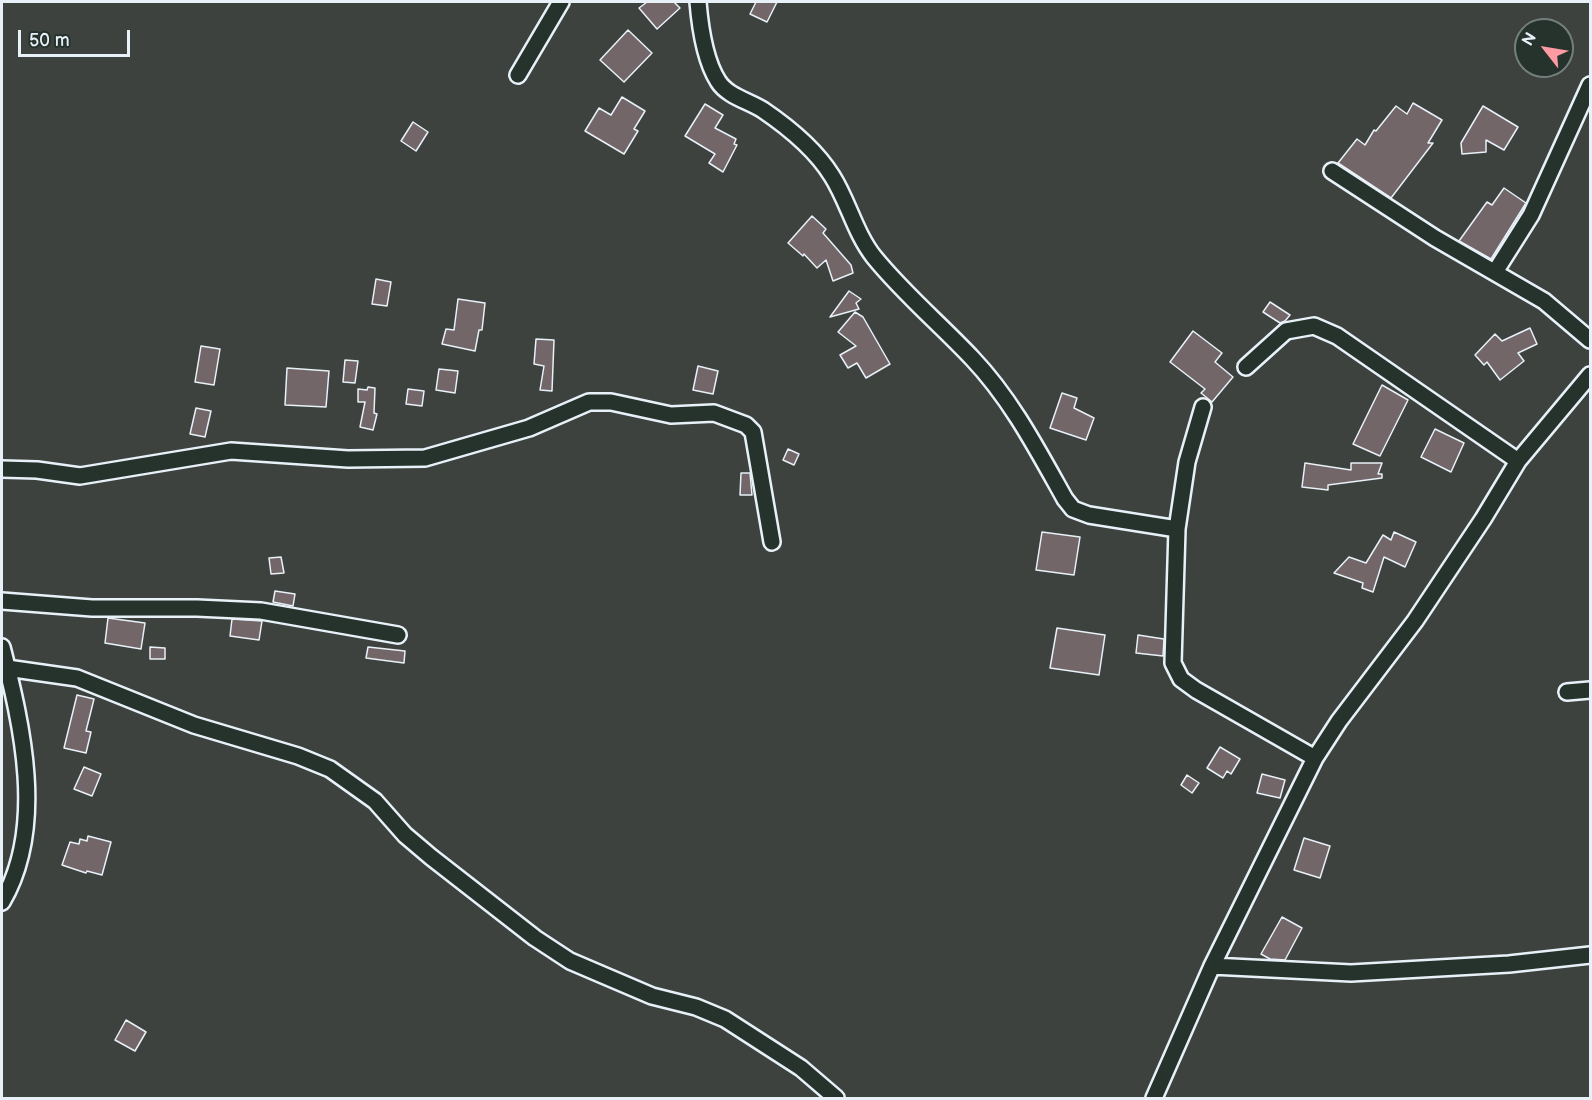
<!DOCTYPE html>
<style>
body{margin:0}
#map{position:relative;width:1592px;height:1100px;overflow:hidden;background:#3d423f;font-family:"Balsamiq Sans",sans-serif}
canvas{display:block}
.frame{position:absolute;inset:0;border:3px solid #e8f1f8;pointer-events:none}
.north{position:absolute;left:1514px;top:18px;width:60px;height:60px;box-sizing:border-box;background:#26332d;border:2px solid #747f7e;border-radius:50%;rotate:301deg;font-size:16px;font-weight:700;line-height:24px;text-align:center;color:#e8f1f8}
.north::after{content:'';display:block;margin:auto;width:21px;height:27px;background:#ff9aa2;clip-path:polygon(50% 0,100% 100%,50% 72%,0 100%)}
.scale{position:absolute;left:18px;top:30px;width:112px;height:27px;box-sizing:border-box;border:3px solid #e8f1f8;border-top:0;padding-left:8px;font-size:18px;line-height:21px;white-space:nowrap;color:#e8f1f8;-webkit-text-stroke:4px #26332d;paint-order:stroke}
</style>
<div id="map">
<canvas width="1592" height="1100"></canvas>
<div class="frame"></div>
<div class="north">N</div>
<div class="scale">50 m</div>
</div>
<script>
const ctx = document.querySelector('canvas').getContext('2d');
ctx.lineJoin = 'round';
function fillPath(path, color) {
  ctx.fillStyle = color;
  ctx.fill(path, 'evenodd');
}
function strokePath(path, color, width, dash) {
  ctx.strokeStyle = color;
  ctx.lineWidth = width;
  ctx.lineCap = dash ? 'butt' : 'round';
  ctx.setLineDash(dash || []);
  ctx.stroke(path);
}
const building = new Path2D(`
 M 647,2 L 674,2 L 680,8 L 657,29 L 639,8 Z
 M 756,2 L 777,2 L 767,22 L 750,14 Z
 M 628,30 L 652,53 L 624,82 L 600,60 Z
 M 622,97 L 645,111 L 634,129 L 638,131 L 624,154 L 585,131 L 599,108 L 611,115 Z
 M 1413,103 L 1442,120 L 1428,143 L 1433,143 L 1391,198 L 1338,163 L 1357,139 L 1365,145 L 1374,130 L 1376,131 L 1396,106 L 1407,114 Z
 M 705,104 L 723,115 L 715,128 L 736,139 L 734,144 L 737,145 L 723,172 L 709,163 L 715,154 L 685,136 Z
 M 1483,106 L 1518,127 L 1504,150 L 1486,140 L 1486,152 L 1462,154 L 1461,143 Z
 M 413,122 L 428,132 L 416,151 L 401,141 Z
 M 1504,188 L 1526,203 L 1491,259 L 1459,241 L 1487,202 L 1492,205 Z
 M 812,216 L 826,229 L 823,233 L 851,265 L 853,273 L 833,281 L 826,260 L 817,268 L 804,254 L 803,256 L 788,243 Z
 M 376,279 L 391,282 L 387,306 L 372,304 Z
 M 849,291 L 861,299 L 856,303 L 859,309 L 830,317 Z
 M 458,299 L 485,303 L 482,330 L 479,330 L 475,351 L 442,344 L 446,329 L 454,330 Z
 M 1270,302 L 1290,315 L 1285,321 L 1280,323 L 1263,312 Z
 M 855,312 L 863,317 L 890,364 L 866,378 L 857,363 L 848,368 L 840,355 L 856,346 L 838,332 Z
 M 1530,328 L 1537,344 L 1518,353 L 1524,361 L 1500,380 L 1487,362 L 1484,365 L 1475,355 L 1495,334 L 1502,341 Z
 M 1193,331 L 1222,353 L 1215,362 L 1233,377 L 1212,402 L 1201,393 L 1205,389 L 1170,362 Z
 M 536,339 L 554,340 L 552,391 L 540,390 L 544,366 L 534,364 Z
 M 201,346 L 220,349 L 214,385 L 195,382 Z
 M 345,360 L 358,361 L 355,383 L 343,382 Z
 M 698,366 L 718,371 L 713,394 L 693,390 Z
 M 287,368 L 329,371 L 326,407 L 285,405 Z
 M 439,369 L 458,371 L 455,393 L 436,390 Z
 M 1382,385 L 1408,400 L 1380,456 L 1353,444 Z
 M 368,387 L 375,388 L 374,413 L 377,414 L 373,430 L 360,427 L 365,402 L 358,402 L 358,389 L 367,390 Z
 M 408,389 L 424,391 L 422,406 L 406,404 Z
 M 1062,393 L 1077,398 L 1074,408 L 1094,418 L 1086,440 L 1050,428 Z
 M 196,408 L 211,411 L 205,437 L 190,434 Z
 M 1435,429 L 1464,443 L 1451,472 L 1421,457 Z
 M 788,449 L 799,454 L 794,465 L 783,460 Z
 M 1305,463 L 1351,470 L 1351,463 L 1382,463 L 1378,474 L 1382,474 L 1382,478 L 1328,485 L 1328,490 L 1302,487 Z
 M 741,473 L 750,473 L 752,495 L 740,495 Z
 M 1042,532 L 1080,537 L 1074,575 L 1036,570 Z
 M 1394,532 L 1416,542 L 1405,567 L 1384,557 L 1373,592 L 1362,588 L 1363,583 L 1334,573 L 1349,557 L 1366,563 L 1383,535 L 1391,540 Z
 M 281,557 L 284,573 L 271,574 L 269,558 Z
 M 275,591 L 295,594 L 293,606 L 273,602 Z
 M 108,618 L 145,623 L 141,649 L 105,643 Z
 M 232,619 L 262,621 L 259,640 L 230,636 Z
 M 1057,628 L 1105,635 L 1099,675 L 1050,668 Z
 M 1138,635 L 1164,639 L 1163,656 L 1136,653 Z
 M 150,647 L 165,648 L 165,659 L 150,659 Z
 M 368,647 L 405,651 L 404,663 L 366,658 Z
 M 77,695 L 94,699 L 86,731 L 91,732 L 86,753 L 64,748 Z
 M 1220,747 L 1240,759 L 1231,774 L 1227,771 L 1223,778 L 1207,768 Z
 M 84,767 L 101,774 L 92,796 L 74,789 Z
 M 1262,774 L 1285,780 L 1280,798 L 1257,793 Z
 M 1187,775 L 1199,783 L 1192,793 L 1181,785 Z
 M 88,836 L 111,842 L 102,875 L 87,871 L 86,873 L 62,865 L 70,842 L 79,844 L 80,839 L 87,841 Z
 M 1304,838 L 1330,846 L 1320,878 L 1294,870 Z
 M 1282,917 L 1302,928 L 1285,960 L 1270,959 L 1261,954 Z
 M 126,1020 L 146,1032 L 135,1051 L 115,1040 Z`);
fillPath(building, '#726668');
strokePath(building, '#e8f1f8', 1.5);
const minor = new Path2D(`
 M 698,2 C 700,26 704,59 718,81 C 727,96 749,101 763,110 C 788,127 816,150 832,176 C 848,201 855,233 874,257 C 904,294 940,324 972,358 C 1011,399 1037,449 1065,499 L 1073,509 L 1089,515 L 1177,529
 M 518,75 L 561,2
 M 1332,171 L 1435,238 L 1544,301 L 1590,340
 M 1495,272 L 1531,215 L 1590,85
 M 1246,367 L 1286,331 L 1314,326 L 1337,336 L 1518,461
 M 1203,407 L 1187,462 L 1177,529 L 1173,663 L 1181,679 L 1196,690 L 1315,758
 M 2,469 L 37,470 L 80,476 L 231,451 L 348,459 L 425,458 L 529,428 L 589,402 L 611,402 L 671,415 L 714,413 L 746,425 L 753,432 L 772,542
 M 2,601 L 92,608 L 197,608 L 261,611 L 398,635
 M 2,647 C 22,725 46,827 2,902
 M 7,668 L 77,678 L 194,725 L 298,756 L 330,769 L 375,801 L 405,835 L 431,857 L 535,938 L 570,961 L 652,996 L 696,1007 L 725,1019 L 801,1068 L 836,1098
 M 1567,692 L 1590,690
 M 1212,966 L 1351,973 L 1509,964 L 1590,955
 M 1154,1098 L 1212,966 L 1315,758 L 1339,721 L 1415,621 L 1483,519 L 1518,461 L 1590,375`);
strokePath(minor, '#e8f1f8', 20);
strokePath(minor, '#26332d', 15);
</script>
